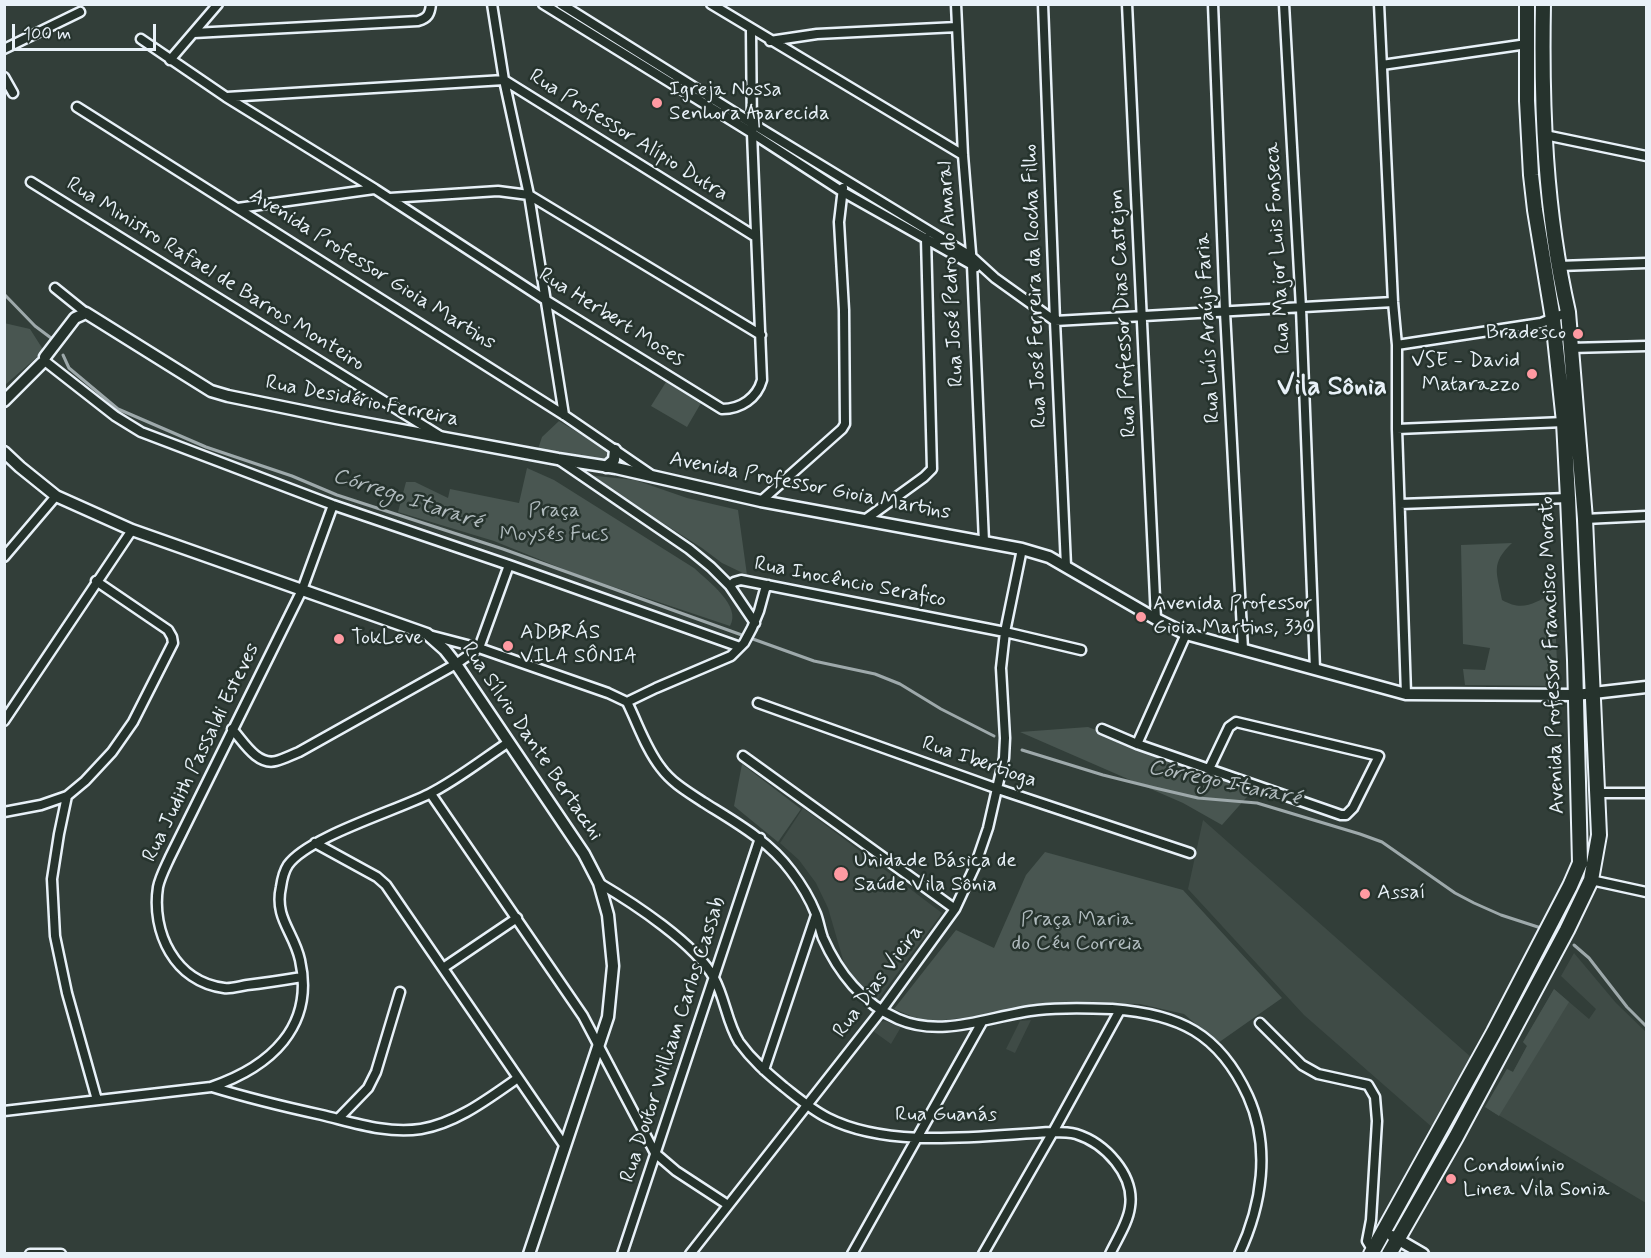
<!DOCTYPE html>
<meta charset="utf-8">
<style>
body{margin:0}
#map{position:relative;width:1651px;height:1258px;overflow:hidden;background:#323e39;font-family:Mynerve,sans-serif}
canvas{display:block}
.frame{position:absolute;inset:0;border:6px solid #e8f1f8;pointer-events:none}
.scale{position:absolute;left:12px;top:24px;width:144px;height:27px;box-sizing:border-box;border:3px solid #e8f1f8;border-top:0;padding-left:8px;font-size:18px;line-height:21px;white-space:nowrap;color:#e8f1f8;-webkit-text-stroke:4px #26332d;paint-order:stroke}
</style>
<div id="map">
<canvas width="1651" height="1258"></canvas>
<div class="frame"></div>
<div class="scale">100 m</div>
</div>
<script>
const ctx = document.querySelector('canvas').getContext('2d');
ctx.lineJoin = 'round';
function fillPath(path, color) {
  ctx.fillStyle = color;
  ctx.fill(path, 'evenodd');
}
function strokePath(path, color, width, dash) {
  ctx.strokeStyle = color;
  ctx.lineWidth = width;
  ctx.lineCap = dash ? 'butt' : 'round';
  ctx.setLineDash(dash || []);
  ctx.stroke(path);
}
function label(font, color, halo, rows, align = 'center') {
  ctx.font = font + ' Mynerve,sans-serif';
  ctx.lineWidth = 5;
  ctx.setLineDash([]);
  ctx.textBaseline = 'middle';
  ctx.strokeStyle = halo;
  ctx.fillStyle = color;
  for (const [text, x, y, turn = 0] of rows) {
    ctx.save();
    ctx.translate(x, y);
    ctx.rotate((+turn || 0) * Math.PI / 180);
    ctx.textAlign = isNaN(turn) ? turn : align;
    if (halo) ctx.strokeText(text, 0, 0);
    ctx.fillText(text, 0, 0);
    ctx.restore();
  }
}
fillPath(new Path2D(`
 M 803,808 L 942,913 L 877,1001 L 858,983 L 844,963 L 828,908 L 816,883 L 799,860 L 780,843 Z
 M 1203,820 L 1472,1058 L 1433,1128 L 1304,1015 L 1188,889 Z
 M 1574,953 L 1616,1003 L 1646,1032 L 1646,1203 L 1485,1107 L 1507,1069 L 1513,1072 L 1527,1046 L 1523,1042 L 1554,989 L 1589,1019 L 1596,1009 L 1561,976 Z
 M 1031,1020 L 1015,1053 L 1006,1049 L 1020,1021 Z
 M 885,1021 L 901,1027 L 891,1044 L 873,1031 L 880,1022 Z`), '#3f4b46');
fillPath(new Path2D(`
 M 4,323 L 30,329 L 44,351 L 5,385 Z
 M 666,382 L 701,403 L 687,427 L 651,406 Z
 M 559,421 L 607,450 L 610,457 L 603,463 L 598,459 L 538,449 L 542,437 Z
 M 527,468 L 554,480 L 694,568 C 708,581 742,606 730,626 L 578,575 L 494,541 L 398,512 L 406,482 L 415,482 L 448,498 L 450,489 L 519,503 Z
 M 587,475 L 635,480 L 687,498 L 738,510 L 747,575 L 722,563 L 702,548 Z
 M 1512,543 C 1490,564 1497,572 1502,600 C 1523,612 1534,603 1554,593 L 1558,686 L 1465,685 L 1463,669 L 1485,670 L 1490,648 L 1463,644 L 1461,545 Z
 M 1088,727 L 1254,789 L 1222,825 L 1183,803 L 1020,732 Z
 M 742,764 L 801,809 L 778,842 L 734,806 Z
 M 1045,852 L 1183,890 L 1282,998 L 1218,1043 L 1184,1014 L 1140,1004 L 1088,1003 L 1031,1006 L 990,1015 L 925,1022 L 894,1009 L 956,930 L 994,948 L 1026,875 Z
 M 1554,989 L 1569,1002 L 1499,1116 L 1485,1107 L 1507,1069 L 1513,1072 L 1527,1046 L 1523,1042 Z`), '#495651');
strokePath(new Path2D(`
 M 4,294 L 35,326 L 51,338
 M 63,355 L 69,368 L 118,409 L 206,447 L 292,476 L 337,495 L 503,549 L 814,661 L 875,674 L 900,684 L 941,709 L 994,736
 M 1022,750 L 1103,775 L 1155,788 L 1198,798 L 1257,803 L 1360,834 L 1382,842 L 1455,893 L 1474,903 L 1501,915 L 1541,928
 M 1574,945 L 1589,958 L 1627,1007 L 1646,1026`), '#9ea9ab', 3);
const minor = new Path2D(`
 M 492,4 L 504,80 L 529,195 L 564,415
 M 543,4 L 752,133 L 843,192 L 976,267
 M 561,4 L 753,124 L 972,257 L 995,278 L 1055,321 L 1393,302
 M 711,4 L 963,155
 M 956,4 L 963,155 L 972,265 L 984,542
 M 1043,4 L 1055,321 L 1066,566
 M 1127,4 L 1156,619
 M 1213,4 L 1225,312 L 1243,649
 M 1284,4 L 1301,308 L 1315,669
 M 1379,4 L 1393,302 L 1397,345 L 1397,429 L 1406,694
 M 194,33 L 418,21 C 428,18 430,14 431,4
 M 141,39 L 226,97 L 375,189 L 547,301 L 722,409 C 741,409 757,398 762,380 L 752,133 L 751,30
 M 770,41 L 817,34 L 957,27
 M 4,49 L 80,12
 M 170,60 L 218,4
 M 1382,65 L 1527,44
 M 4,77 L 13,93
 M 227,97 L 504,80 L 756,237
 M 77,107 L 564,415 L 650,474
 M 1545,135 L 1646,156
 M 31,182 L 440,436
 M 390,198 L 498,191 L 529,195 L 761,335
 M 238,208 L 374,189
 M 1559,266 L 1646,263
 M 55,288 L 86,313
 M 1397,345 L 1541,323 L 1568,312
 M 1570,348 L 1646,346
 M 46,362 L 115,416 L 141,432 L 333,505 L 509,565 L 740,647
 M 1397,429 L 1564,422
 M 559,460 L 689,549 L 711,567 L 730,586 L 755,623
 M 761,501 L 842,429 L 845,424 L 844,310 L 839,222 L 843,188
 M 1400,504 L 1568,498
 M 866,519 L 924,477 L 932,469 L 926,238
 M 1585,519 L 1646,516
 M 4,557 L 56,496
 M 730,586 L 734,582 L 741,580 L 1005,632 L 1081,650
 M 429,635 L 479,648 L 608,693 L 627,702
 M 479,648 L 509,565
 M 627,702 C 638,724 646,749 661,768 C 672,783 688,792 703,802 C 735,822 768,840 791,871 C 801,884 810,899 816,914 C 819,922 820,930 823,938 C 838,972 863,1004 898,1019 C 944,1039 991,1015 1038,1010 C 1063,1007 1087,1008 1112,1009 C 1179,1014 1219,1033 1248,1096 C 1271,1147 1262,1205 1239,1254
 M 627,702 L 656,688 L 731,656 L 744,643 L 752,628 L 759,611 L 765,589 L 768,585
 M 758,703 L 998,789 L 1190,853
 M 4,721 L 132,530
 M 232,729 C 243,741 257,766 276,761 C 284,759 291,755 299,752 L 456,664 L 479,648
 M 1102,729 L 1137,744 L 1341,815 L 1346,815 L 1353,808 L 1379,756 L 1236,722 L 1229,727 L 1209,769
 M 1137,744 L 1186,634
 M 743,756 L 955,909
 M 1596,793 L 1646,793
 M 431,794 L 583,1016 L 655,1153 L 676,1171 L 728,1205
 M 67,796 L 59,834 L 52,879 L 55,936 L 67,993 L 97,1100
 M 4,812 L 41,805 L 67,796 L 85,781 L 112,752 L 133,722 L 173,643 L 172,637 L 168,630 L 96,581
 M 315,843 L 377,877 L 386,885 L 564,1145
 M 1591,880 L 1646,892
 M 599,883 C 633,903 696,944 714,978 C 725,998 727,1023 739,1042 C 752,1060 767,1073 784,1087 C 798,1098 812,1110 828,1118 C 891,1150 985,1135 1053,1132 C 1061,1132 1069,1132 1076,1134 C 1105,1143 1135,1175 1130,1207 C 1128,1223 1117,1239 1110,1254
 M 443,968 L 517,918
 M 302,977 C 284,980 265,983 247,985 C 240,986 231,989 224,988 C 175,982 151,932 158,887 C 160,877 166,866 170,857 L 302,590 L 333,505
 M 1260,1023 L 1302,1065 L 1318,1074 L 1368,1085 L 1375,1097 L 1377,1121 L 1371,1220 L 1367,1241 L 1373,1251
 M 764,1070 L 816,915
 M 212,1087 C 248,1098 285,1107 322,1115 C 355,1123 387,1134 421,1129 C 457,1123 489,1098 518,1078
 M 4,1111 L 211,1087 C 270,1067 315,1027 300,960 C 294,932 274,918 281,887 C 282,880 284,871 288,865 C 308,837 395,811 429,794 C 457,780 483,759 509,742
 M 338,1119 L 368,1088 L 376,1072 L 400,992
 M 30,1254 L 61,1254
 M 622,1254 L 760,838
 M 690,1254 L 881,1011 L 955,909 L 975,866 L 988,828 L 1004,758 L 1005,738 L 1001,668 L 1005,632 L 1022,549
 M 852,1254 L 982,1022
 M 983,1254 L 1053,1132 L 1120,1010`);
const tertiary = new Path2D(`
 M 45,357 L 75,318 L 86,313 L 211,391 L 228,396 L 336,418 L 558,459 L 616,468 L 761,501 L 1022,549 L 1049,557 L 1156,619 L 1186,634 L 1406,694 L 1576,695 L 1646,687
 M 4,401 L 42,363
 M 4,452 L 20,467 L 56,496 L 132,530 L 427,634 L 445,650 L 456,664 L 584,854 L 599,883 L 608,915 L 613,966 L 608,1017 L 529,1254
 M 606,467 L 614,460 L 615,450
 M 1392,1236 L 1423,1254`);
const trunk = new Path2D(`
 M 1371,1254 L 1494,1032 L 1570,886 L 1580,863 L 1575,660 L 1568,498 L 1564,422 L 1553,319 L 1535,210 L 1531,175 L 1527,101 L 1527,4
 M 1389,1254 L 1456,1137 L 1567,930 L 1591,880 L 1599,835 L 1585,519 L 1568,312 C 1545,211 1541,107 1543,4`);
strokePath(minor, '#e8f1f8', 13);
strokePath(tertiary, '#e8f1f8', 15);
strokePath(trunk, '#e8f1f8', 18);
strokePath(minor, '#26332d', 8);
strokePath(tertiary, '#26332d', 10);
strokePath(trunk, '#26332d', 14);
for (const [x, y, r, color] of [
 [657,103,6,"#ff9aa2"],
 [1578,334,6,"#ff9aa2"],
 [1532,374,6,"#ff9aa2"],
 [1141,617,6,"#ff9aa2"],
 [339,639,6,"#ff9aa2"],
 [508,646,6,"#ff9aa2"],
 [841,874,8,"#ff9aa2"],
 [1365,894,6,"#ff9aa2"],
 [1451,1179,6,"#ff9aa2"]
]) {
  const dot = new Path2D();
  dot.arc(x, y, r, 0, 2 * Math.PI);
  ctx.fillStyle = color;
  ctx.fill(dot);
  strokePath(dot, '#26332d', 2);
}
label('21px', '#e8f1f8', '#26332d', [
 ["Igreja Nossa",669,91],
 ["Senhora Aparecida",669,115],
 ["Bradesco",1566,334,"right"],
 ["VSE - David",1520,362,"right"],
 ["Matarazzo",1520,386,"right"],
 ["Avenida Professor",1153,605],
 ["Gioia Martins, 330",1153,629],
 ["ADBRÁS",520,634],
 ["VILA SÔNIA",520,658],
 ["TokLeve",351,639],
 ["Unidade Básica de",854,862],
 ["Saúde Vila Sônia",854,886],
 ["Assaí",1377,894],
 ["Condomínio",1463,1167],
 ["Linea Vila Sonia",1463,1191]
], 'left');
label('21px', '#e8f1f8', '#26332d', [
 ["Rua Professor Alípio Dutra",628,136,32],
 ["Rua Major Luis Fonseca",1279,248,-93],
 ["Avenida Professor Gioia Martins",372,270,32],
 ["Rua José Pedro do Amaral",952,274,-93],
 ["Rua Ministro Rafael de Barros Monteiro",215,275,32],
 ["Rua José Ferreira da Rocha Filho",1036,286,-92],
 ["Rua Professor Dias Castejon",1124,313,-93],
 ["Rua Herbert Moses",611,318,32],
 ["Rua Luís Araújo Faria",1209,328,-93],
 ["Rua Desidério Ferreira",362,402,11],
 ["Avenida Professor Gioia Martins",810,487,11],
 ["Rua Inocêncio Serafico",850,583,11],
 ["Avenida Professor Francisco Morato",1553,655,-92],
 ["Rua Sílvio Dante Bertacchi",531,742,56],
 ["Rua Judith Passaldi Esteves",202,753,-64],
 ["Rua Ibertioga",979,763,19],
 ["Rua Dias Vieira",879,982,-53],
 ["Rua Doutor William Carlos Cassab",674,1040,-72],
 ["Rua Guanás",946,1116]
]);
label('21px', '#b0bbbe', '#26332d', [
 ["Praça",554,512],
 ["Moysés Fucs",554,536],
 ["Praça Maria",1077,921],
 ["do Céu Correia",1077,945]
]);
label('italic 22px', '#b1bbbe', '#26332d', [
 ["Córrego Itararé",407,500,18],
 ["Córrego Itararé",1224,784,12]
]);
label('bold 27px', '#e8f1f8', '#26332d', [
 ["Vila Sônia",1332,388]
]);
</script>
